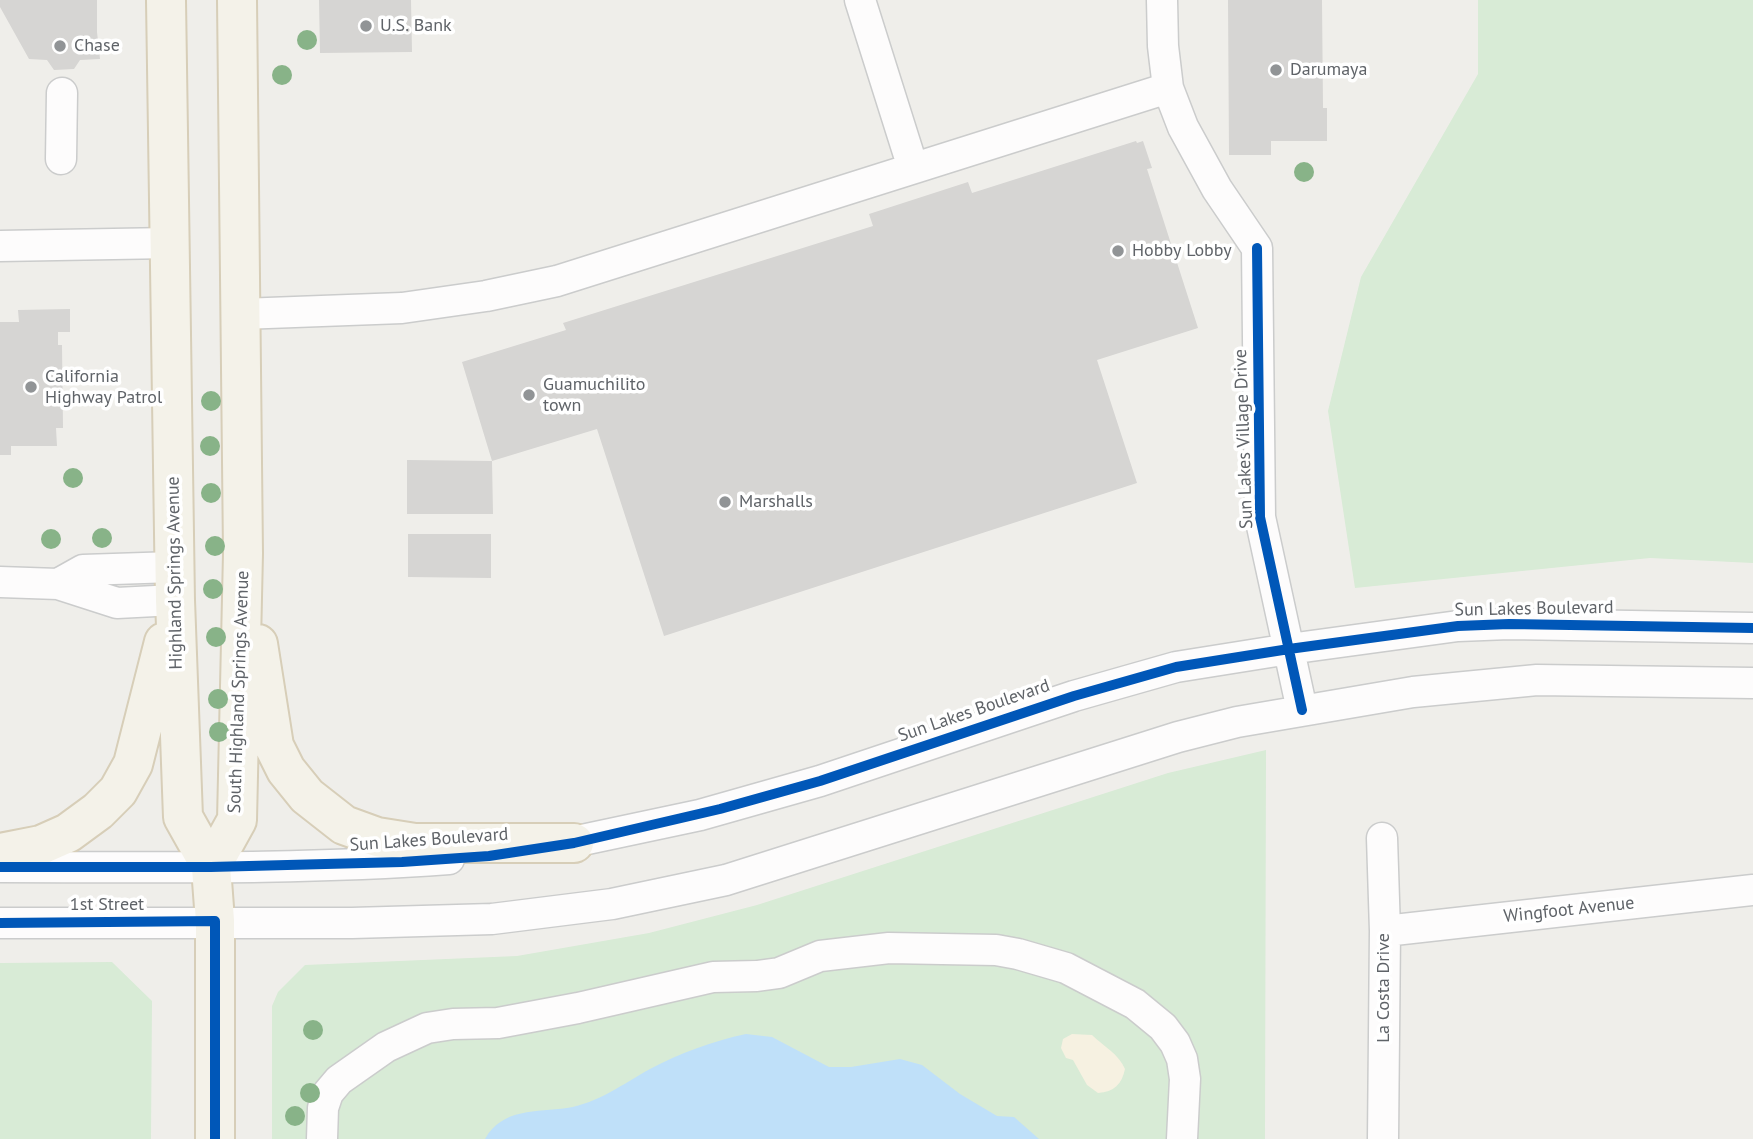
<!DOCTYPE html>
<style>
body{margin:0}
canvas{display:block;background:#efeeea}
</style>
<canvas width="1753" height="1139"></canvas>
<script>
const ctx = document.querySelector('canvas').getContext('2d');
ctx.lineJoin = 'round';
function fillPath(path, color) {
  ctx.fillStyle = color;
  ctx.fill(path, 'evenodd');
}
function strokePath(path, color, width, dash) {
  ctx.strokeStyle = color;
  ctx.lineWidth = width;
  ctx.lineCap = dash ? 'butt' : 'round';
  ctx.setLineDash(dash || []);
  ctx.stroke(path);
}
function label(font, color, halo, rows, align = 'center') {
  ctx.font = font + ' "PT Sans",sans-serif';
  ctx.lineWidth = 7;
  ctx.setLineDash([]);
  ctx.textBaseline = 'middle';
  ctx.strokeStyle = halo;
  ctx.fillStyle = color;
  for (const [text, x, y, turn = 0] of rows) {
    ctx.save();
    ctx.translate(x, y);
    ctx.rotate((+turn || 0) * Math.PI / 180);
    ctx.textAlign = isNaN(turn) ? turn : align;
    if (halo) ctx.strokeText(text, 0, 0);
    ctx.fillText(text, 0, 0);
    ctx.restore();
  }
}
fillPath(new Path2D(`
 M 1478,0 L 1753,0 L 1753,563 L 1650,558 L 1355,588 L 1328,411 L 1361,277 L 1478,74 Z
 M 1266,750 L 1265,1139 L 272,1139 L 272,1006 L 278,992 L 305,965 L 517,956 L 649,933 L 757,905 L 1168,773 Z
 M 112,962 L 152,1001 L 151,1139 L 0,1139 L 0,963 Z`), '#d8ebd6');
fillPath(new Path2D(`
 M 1072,1034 L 1092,1035 C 1103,1046 1119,1054 1125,1069 C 1122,1084 1114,1092 1098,1093 L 1087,1085 L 1073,1060 L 1066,1058 L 1061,1048 L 1063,1039 Z`), '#f6f1e1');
fillPath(new Path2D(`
 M 746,1034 L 772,1037 L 829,1067 L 851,1067 L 900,1059 L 922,1065 L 960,1094 L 997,1116 L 1014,1117 L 1039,1139 L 485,1139 C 502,1108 537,1112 567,1108 C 598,1103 623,1084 650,1069 C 680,1053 713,1041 746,1034 Z`), '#bfe0f9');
fillPath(new Path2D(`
 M 0,0 L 97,0 L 97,32 L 100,59 L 80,60 L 74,69 L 54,70 L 47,60 L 29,59 L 0,7 Z
 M 319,0 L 411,0 L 412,52 L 320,53 Z
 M 1228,0 L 1322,0 L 1323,108 L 1327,108 L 1327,141 L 1271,141 L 1271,155 L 1229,155 Z
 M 1136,141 L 1137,143 L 1143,141 L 1152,168 L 1147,169 L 1198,328 L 1097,360 L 1137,483 L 664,636 L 597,429 L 492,461 L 462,362 L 566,330 L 563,323 L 873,226 L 869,214 L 968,182 L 972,193 Z
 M 70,309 L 70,332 L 58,332 L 58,345 L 62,345 L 63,428 L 56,428 L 57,446 L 11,446 L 11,455 L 0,455 L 0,322 L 19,322 L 18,310 Z
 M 407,460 L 492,461 L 493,514 L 407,514 Z
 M 408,534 L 491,534 L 491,578 L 408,577 Z`), '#d6d5d3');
const minor = new Path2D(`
 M 860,0 L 913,168
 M 1162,0 L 1163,46 L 1168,88 L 1183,127 L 1217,189 L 1257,248 L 1260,517 L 1302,710
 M 61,159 L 62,93
 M 0,246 L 170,243
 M 241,314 L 402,308 L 486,296 L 557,281 L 1168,88
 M 0,582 L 58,584 L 117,603 L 175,600
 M 58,584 L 83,570 L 174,567
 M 1382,838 L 1385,931 L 1383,1139
 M 554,846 L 700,815 L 820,781 L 1074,696 L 1176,667 L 1289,649 L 1458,626 L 1509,624 L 1753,628
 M 0,867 C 149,867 300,870 449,859
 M 0,923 L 352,923 L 492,919 L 612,904 L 726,880 L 1178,737 L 1237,722 L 1413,692 L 1537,680 L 1753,683
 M 1385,931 L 1753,890
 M 322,1139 L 323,1108 L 328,1093 L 339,1080 L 386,1047 L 427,1028 L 453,1024 L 498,1023 L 578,1008 L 713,977 L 757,976 L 779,973 L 820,956 L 889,948 L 996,950 L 1018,954 L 1066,968 L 1135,1004 L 1163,1027 L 1175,1043 L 1182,1059 L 1185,1079 L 1182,1139`);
const major = new Path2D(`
 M 166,0 L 175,600 L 183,817 L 211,867 L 215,921 L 215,1139
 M 258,644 L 274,746 L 286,770 L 307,796 L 344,825 L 377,837 L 415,843 L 574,843
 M 0,853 L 41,845 L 68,833 L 98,811 L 118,791 L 133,764 L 164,642
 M 211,867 L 237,820 L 243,553 L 237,0`);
strokePath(minor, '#cbcccc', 33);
strokePath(major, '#d7ceb8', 42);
strokePath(minor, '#fdfcfc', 30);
strokePath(major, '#f4f2e9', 38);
strokePath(new Path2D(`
 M 1257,248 L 1260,517 L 1302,710
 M 0,867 L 211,867 L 402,862 L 489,856 L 574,843 L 720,809 L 820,781 L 1074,696 L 1176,667 L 1289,649 L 1458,626 L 1509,624 L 1753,628
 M 0,923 L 215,921 L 215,1139`), '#0057b8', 10);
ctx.fillStyle = '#88b388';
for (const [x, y] of [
 [307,40],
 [282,75],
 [1304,172],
 [211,401],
 [210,446],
 [73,478],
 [211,493],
 [102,538],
 [51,539],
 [215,546],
 [213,589],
 [216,637],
 [218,699],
 [219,732],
 [313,1030],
 [310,1093],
 [295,1116]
]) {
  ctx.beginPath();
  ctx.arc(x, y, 10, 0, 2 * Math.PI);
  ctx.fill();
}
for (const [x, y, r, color] of [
 [366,26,7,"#919496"],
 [60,46,7,"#919496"],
 [1276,70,7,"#919496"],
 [1118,251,7,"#919496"],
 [31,387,7,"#919496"],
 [529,395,7,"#919496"],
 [725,502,7,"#919496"]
]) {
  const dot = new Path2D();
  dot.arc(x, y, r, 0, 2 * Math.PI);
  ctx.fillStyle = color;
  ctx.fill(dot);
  strokePath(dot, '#fff', 2.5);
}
label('18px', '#5f6368', '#fff', [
 ["U.S. Bank",380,26],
 ["Chase",74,46],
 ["Darumaya",1290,70],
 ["Hobby Lobby",1132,251],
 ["California",45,377],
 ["Highway Patrol",45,398],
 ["Guamuchilito",543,385],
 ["town",543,406],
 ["Marshalls",739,502]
], 'left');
label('18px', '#5f6368', '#fff', [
 ["Sun Lakes Village Drive",1244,439,-92],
 ["Highland Springs Avenue",175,573,-91],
 ["Sun Lakes Boulevard",1534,609,-1],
 ["South Highland Springs Avenue",239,692,-88],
 ["Sun Lakes Boulevard",974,711,-19],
 ["Sun Lakes Boulevard",429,840,-4],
 ["1st Street",107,905],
 ["Wingfoot Avenue",1569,910,-6],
 ["La Costa Drive",1384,988,-90]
]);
</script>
